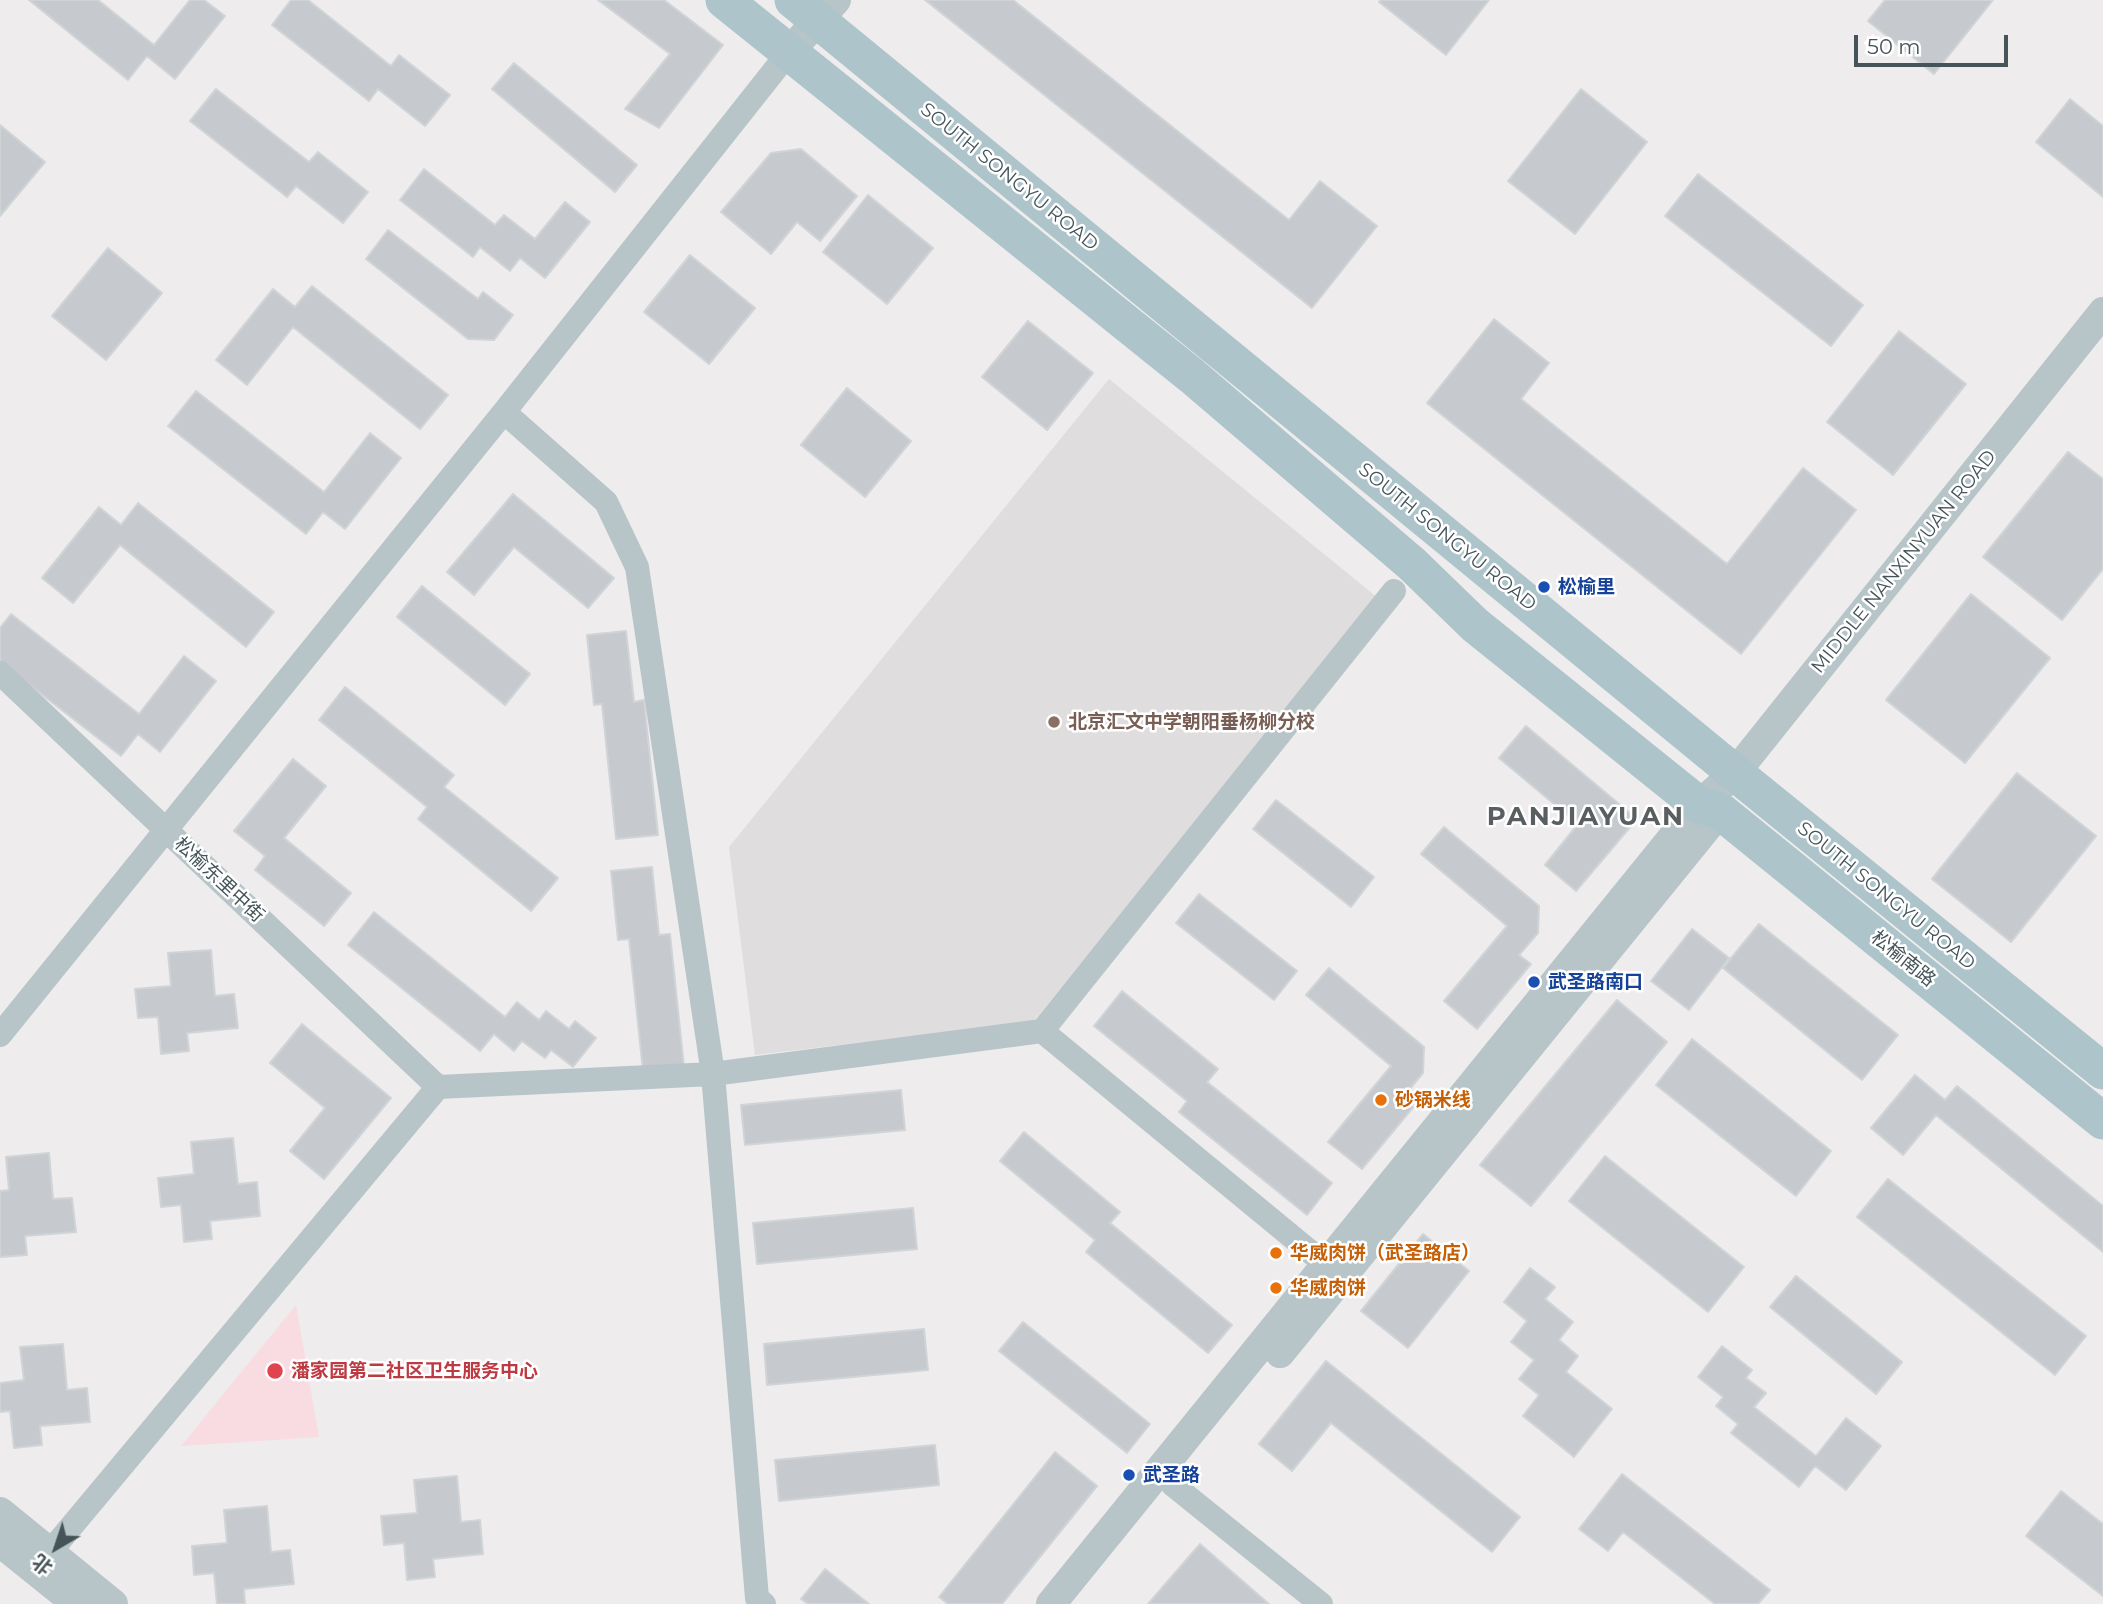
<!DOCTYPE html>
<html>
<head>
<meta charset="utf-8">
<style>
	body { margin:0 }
	#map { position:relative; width:2103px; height:1604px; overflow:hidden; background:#eeecec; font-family:Montserrat,"Noto Sans SC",sans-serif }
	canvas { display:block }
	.north { position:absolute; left:21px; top:1513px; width:70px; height:70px; -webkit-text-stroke:5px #fff; paint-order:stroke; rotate:219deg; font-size:19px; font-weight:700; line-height:28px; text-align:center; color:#455458 }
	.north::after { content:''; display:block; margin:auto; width:24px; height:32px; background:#455458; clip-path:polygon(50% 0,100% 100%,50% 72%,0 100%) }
	.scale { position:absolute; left:1854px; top:35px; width:154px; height:32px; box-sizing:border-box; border:4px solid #455458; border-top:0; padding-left:9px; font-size:21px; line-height:24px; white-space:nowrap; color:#455458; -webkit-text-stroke:5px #fff; paint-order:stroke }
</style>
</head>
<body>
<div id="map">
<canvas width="2103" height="1604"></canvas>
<div class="north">北</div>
<div class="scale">50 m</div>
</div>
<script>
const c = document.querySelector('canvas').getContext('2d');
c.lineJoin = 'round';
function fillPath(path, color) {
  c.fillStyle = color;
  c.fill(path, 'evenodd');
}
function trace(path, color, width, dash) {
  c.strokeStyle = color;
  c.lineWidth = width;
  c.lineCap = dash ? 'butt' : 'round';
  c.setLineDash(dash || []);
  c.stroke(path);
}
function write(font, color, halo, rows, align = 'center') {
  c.font = font + ' Montserrat,"Noto Sans SC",sans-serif';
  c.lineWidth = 5;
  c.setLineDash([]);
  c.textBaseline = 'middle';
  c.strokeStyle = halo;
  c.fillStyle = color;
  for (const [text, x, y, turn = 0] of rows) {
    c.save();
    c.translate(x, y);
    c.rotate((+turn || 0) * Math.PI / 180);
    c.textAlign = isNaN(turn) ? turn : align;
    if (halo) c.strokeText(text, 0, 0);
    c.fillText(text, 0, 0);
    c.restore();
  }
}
const education = new Path2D(`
	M1109,379l269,219 -345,424 -278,33 -26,-208z`);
const medical = new Path2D(`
	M296,1305l23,132 -138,9z`);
const building = new Path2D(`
	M29,0h69l56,45 36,-45h14l21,16 -50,63 -28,-23 -19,24z
	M291,0h17l83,66 8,-11 51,40 -25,31 -47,-37 -9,12 -97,-76z
	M598,0h66l59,45 -64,83 -34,-19 45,-55z
	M925,0h88l276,220 31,-39 57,45 -65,82z
	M1381,0h108l-43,55 -67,-53z
	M1885,0h108l-59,74 -66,-53z
	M514,63l123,102 -22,27 -123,-103z
	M216,89l93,73 9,-10 50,40 -25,31 -47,-37 -9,11 -97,-76z
	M1581,89l66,53 -72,92 -67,-53z
	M2070,99l33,27v71l-67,-55z
	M0,125l45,37 -45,54z
	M801,149l56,47 -37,45 -23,-19 -26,32 -50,-42 50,-59z
	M424,169l71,56 9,-10 31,24 30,-37 25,20 -45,56 -25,-20 -10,13 -30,-24 -7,10 -73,-57z
	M1698,174l165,131 -32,41 -166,-130z
	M868,195l65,53 -46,56 -64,-52z
	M388,230l90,69 5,-7 30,23 -19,25 -26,-1 -102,-80z
	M108,248l54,45 -56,67 -54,-44z
	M690,255l65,53 -46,56 -65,-52z
	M312,286l136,109 -28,34 -127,-102 -46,58 -31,-25 57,-71 22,18z
	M1494,319l55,44 -28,36 206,165 76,-96 53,42 -115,144 -314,-251z
	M1028,321l65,52 -46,57 -65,-53z
	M1899,331l67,53 -73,91 -66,-53z
	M847,388l64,53 -46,56 -64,-52z
	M196,391l128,101 46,-59 31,25 -56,71 -22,-17 -17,22 -138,-108z
	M2068,452l35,27v90l-41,51 -79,-63z
	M513,494l101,84 -26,30 -74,-61 -40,48 -27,-23z
	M138,503l136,109 -28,35 -126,-102 -47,58 -31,-25 57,-71 22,18z
	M422,586l108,88 -25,31 -108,-88z
	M1971,594l79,64 -85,105 -79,-63z
	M11,614l128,100 45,-58 32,25 -56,71 -22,-18 -17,22 -121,-94v-34z
	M626,631l8,71 10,-2 14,135 -42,4 -14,-135 -8,1 -7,-70z
	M345,687l109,88 -10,12 114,91 -27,33 -113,-92 9,-12 -108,-87z
	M1526,726l111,93 -61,72 -31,-26 33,-41 -79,-66z
	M293,759l33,27 -42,52 67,55 -27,33 -69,-56 10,-14 -31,-25z
	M2017,773l79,63 -85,106 -79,-63z
	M1276,800l98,77 -23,30 -98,-78z
	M1444,827l95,79 -1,27 -19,22 12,9 -54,65 -33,-28 63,-75 -86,-72z
	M652,867l7,68 11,-1 14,133 -41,4 -14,-132 -11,1 -7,-69z
	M1199,894l98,77 -23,29 -98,-77z
	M374,912l131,105 12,-15 22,18 7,-9 23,18 6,-8 21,17 -23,29 -22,-17 -6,8 -23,-17 -8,10 -20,-17 -14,17 -132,-106z
	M1759,924l139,111 -36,45 -139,-112z
	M1692,929l37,29 -40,52 -38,-29z
	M211,950l4,46 19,-2 4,34 -51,5 2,18 -28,3 -3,-37 -20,1 -3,-29 36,-3 -3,-33z
	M1329,968l95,79 -1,26 -19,23 11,9 -53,64 -34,-27 63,-76 -85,-71z
	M1122,991l96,78 -11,13 125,101 -25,32 -128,-103 8,-11 -93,-75z
	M1617,1000l50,42 -136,164 -51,-41z
	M302,1024l89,74 -67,81 -34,-28 35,-43 -55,-45z
	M1692,1039l139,112 -35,45 -140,-111z
	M1915,1075l30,25 12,-14 146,120v46l-167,-137 -33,40 -32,-27z
	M901,1090l4,40 -160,15 -4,-40z
	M1024,1132l96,80 -10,11 122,102 -24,28 -122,-101 9,-12 -95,-79z
	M233,1138l5,46 19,-2 3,34 -50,5 2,18 -28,3 -3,-37 -20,2 -3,-29 36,-4 -3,-32z
	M49,1153l4,46 19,-1 4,34 -51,4 2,19 -27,2v-66l9,-1 -3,-33z
	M1605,1156l139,111 -36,45 -139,-111z
	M1888,1179l198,157 -31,39 -198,-158z
	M913,1208l4,41 -160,15 -4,-41z
	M1423,1234l46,37 -61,77 -47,-37z
	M1530,1268l25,19 -10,12 28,23 -14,18 19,16 -12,16 46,37 -38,48 -51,-41 16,-21 -20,-16 15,-19 -23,-18 16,-21 -23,-19z
	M1796,1276l106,86 -26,32 -106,-87z
	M1023,1322l127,102 -23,29 -128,-102z
	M924,1329l4,41 -161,15 -3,-41z
	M63,1344l4,46 20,-2 3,34 -50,4 2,19 -28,3 -4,-37 -10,1v-29l24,-3 -4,-33z
	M1722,1346l30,24 -6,8 20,15 -12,14 62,49 30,-38 35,28 -35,44 -31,-24 -16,21 -68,-54 7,-9 -22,-18 7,-9 -25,-20z
	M1326,1361l194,156 -28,35 -161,-129 -39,48 -33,-27z
	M935,1445l4,40 -160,16 -4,-41z
	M1055,1452l42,34 -95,118h-54l-9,-7z
	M1622,1474l148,116 -12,14h-43l-92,-72 -15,19 -29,-22z
	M457,1476l4,46 19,-2 3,34 -50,5 2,18 -28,3 -3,-37 -20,2 -3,-29 36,-3 -3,-33z
	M2061,1491l42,33v72l-77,-60z
	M267,1506l4,46 19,-2 4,34 -50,5 1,15h-28l-3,-31 -20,2 -2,-29 35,-3 -3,-33z
	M1200,1544l69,60h-121z
	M825,1569l44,35h-61l-7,-5z`);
const minor = new Path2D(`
	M504,412l102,90 31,65 76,507 44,524 7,6
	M0,673l438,414
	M1042,1031l352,-440
	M0,1035l504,-623 285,-360
	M1173,1485l148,119
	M50,1552l388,-465 275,-13 329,-43 283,233`);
const tertiary = new Path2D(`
	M789,52l47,-52
	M1280,1353l441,-543
	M0,1512l113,92
	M0,1542l77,62
	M1051,1604l648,-799 36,-32 368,-461`);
const primary = new Path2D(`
	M724,0l468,376 220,188 63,61 224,180 21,6 383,310
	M793,0l942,773 368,298`);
const markers = [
	[1544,587,7,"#1a4fb4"],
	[1054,722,7,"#8d6e63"],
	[1534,982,7,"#1a4fb4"],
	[1381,1100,7,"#e8710a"],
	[1276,1253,7,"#e8710a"],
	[1276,1288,7,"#e8710a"],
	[275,1371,9,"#e0444e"],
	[1129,1475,7,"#1a4fb4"]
];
const streetNames = [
	["SOUTH SONGYU ROAD",1009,177,39],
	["SOUTH SONGYU ROAD",1447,537,39],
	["MIDDLE NANXINYUAN ROAD",1904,562,-51],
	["松榆东里中街",219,880,43],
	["SOUTH SONGYU ROAD",1886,896,39],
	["松榆南路",1903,959,39]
];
const transitNames = [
	["松榆里",1558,587],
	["武圣路南口",1548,982],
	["武圣路",1143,1475]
];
const educationNames = [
	["北京汇文中学朝阳垂杨柳分校",1068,722]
];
const foodNames = [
	["砂锅米线",1395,1100],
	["华威肉饼（武圣路店）",1290,1253],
	["华威肉饼",1290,1288]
];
const healthNames = [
	["潘家园第二社区卫生服务中心",291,1371]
];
const districtNames = [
	["PANJIAYUAN",1586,817]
];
fillPath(education, '#dfddde');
fillPath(medical, '#f8dce1');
fillPath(building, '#c6cace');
trace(building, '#d0d4d7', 2);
trace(minor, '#b7c5c8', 24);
trace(tertiary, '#b7c5c8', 30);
trace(primary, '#acc4ca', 37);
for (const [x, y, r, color] of markers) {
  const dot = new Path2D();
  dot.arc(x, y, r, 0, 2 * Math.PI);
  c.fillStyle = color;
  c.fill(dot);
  trace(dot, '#fff', 2.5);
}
write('19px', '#455458', '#fff', streetNames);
write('bold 19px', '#164399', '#fff', transitNames, 'left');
write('bold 19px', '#785e54', '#fff', educationNames, 'left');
write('bold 19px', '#c56008', '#fff', foodNames, 'left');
write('bold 19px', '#be3a42', '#fff', healthNames, 'left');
c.letterSpacing = '2px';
write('bold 26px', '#595e60', '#fff', districtNames);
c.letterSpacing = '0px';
</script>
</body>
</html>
